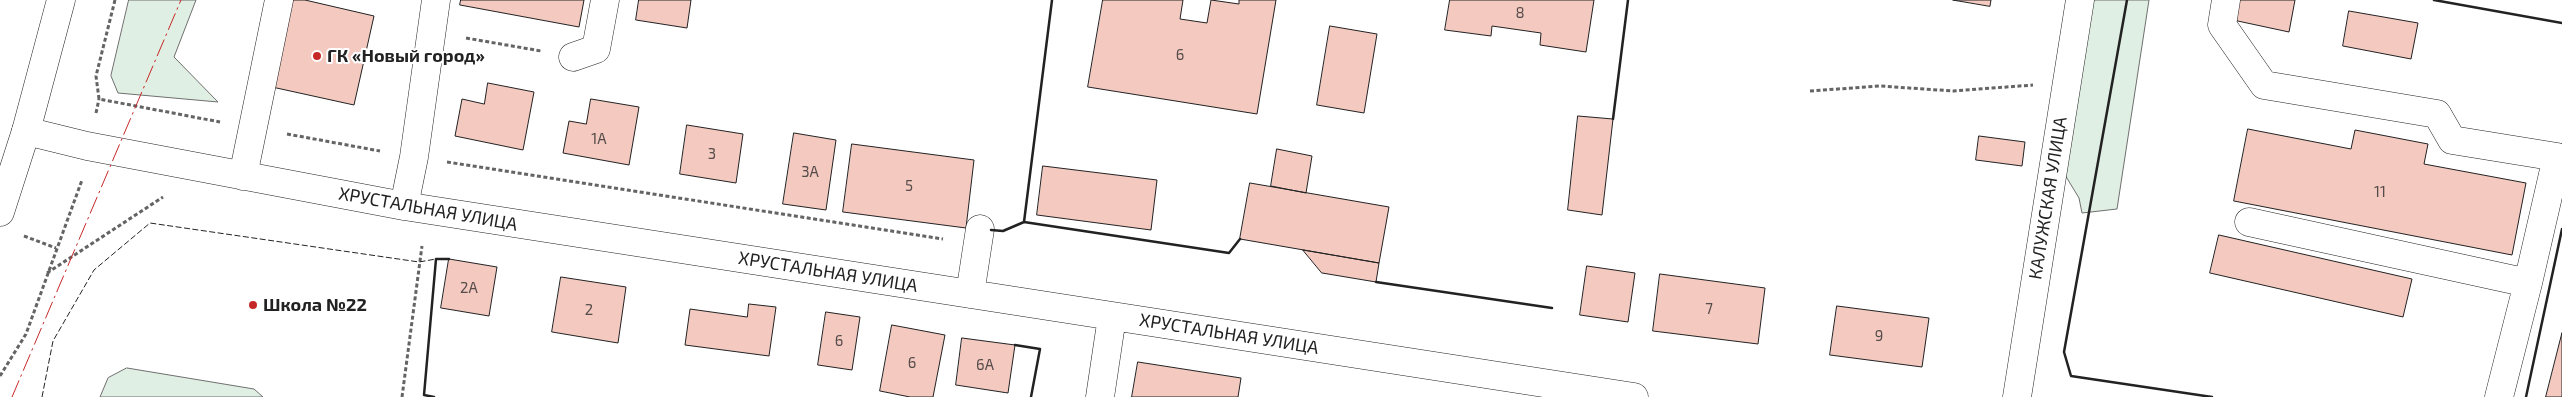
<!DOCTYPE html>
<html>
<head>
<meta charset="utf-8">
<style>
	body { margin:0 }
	canvas { display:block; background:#fff }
</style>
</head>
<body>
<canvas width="2562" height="397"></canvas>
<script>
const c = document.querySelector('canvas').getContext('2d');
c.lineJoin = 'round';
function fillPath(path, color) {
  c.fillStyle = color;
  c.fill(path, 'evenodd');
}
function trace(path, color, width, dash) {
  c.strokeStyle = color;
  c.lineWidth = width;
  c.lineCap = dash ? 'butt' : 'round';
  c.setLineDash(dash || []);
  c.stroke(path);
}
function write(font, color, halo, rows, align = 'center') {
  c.font = font + ' "Exo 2",sans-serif';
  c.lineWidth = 4;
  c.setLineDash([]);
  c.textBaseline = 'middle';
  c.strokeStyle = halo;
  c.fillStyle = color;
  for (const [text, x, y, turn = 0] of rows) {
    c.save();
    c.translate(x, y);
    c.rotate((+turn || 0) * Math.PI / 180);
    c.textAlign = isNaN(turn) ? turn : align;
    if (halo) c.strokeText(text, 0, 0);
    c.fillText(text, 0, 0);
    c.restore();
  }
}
const green = new Path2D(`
	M129,0h67l-22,57 44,45 -100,-9 -7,-17z
	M2093,0h56l-32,209 -35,4 -3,-15 -17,-28z
	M127,368l127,21 9,8h-163l8,-19z`);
const building = new Path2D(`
	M292,0h13l69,16 -20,89 -82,-18z
	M461,0h123l-5,27 -119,-22z
	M639,0h52l-4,28 -51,-8z
	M1103,0h80l-3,19 27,4 4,-23 28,4v-4h37l-19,114 -169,-27z
	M1450,0h144l-8,52 -46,-7 1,-12 -49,-7 -1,10 -46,-6z
	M1953,0h38l-1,6z
	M2237,0h58l-6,32 -56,-12z
	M2349,11l69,12 -7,36 -68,-13z
	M1330,26l47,8 -13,79 -47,-8z
	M488,83l46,9 -11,58 -68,-14 7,-37 22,5z
	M591,99l48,8 -10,58 -66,-12 6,-32 17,3z
	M1578,116l35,3 -11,96 -34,-5z
	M687,125l56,9 -7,49 -56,-9z
	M2248,129l103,20 4,-19 73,14 -4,20 102,19 -14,72 -278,-54z
	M794,133l42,7 -10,70 -43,-6z
	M1979,136l46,6 -3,24 -46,-6z
	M852,144l122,16 -8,68 -123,-16z
	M1277,149l35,7 -6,37 -35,-7z
	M1043,166l114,14 -6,50 -114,-15z
	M1250,183l139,24 -10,56 -139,-24z
	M2219,235l193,44 -9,38 -193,-44z
	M1303,250l76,13 -3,19 -54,-9z
	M449,259l48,8 -8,49 -48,-8z
	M1587,266l48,7 -7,49 -48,-7z
	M1660,274l105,14 -7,56 -105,-13z
	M561,277l65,10 -8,56 -66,-11z
	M749,304l27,3 -7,49 -84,-11 5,-36 57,8z
	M1837,306l92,12 -7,49 -92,-12z
	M826,312l34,5 -8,53 -34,-5z
	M892,325l53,10 -12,62h-23l-30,-6z
	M2562,333v64h-16z
	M962,338l53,7 -7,48 -52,-8z
	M1138,362l103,16 -3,19h-106z`);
const path = new Path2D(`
	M115,0l-19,76 3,23 121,23
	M466,38l75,13
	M1810,91l70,-5 73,5 80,-6
	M96,113l3,-14
	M287,134l93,17
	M447,162l496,77
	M24,236l32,12
	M47,273l116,-76
	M0,376l26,-42 56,-154
	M402,397l20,-151`);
const minor = new Path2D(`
	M2226,0l-4,25 42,60 173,29 15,26 105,17 -29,126
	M573,57l23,-8 9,-49
	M26,131l61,15 317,60 1230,191
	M243,176l36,-176
	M404,206l10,-49 22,-157
	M2249,222l279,61 -29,114
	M970,294l10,-65
	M1100,397l12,-80
	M2017,397l63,-397`);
const major = new Path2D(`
	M0,212l26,-81 35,-131`);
const fence = new Path2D(`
	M42,397l11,-56 41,-71 56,-47 269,39 17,-3`);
const wall = new Path2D(`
	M2127,0l-63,352 7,24 141,21
	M2434,0l128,23
	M1613,119l15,-119
	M1024,222l205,31 11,-14
	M991,230l12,1 21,-9 28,-222
	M1376,282l176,26
	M1015,345l25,4 -9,48
	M434,397l-10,-2 12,-136h13
	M2526,397l36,-168`);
const power = new Path2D(`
	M12,397l169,-397`);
const markers = [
	[317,56,5,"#c62828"],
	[253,305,5,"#c62828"]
];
const numberNames = [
	["8",1520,13],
	["6",1180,55],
	["1А",599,139],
	["3",712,154],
	["3А",810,172],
	["5",909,186],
	["11",2380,192],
	["2А",469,288],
	["7",1709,309],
	["2",589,310],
	["9",1879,336],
	["6",839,341],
	["6",912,363],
	["6А",985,365]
];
const poiNames = [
	["ГК «Новый город»",327,56],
	["Школа №22",263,305]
];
const streetNames = [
	["КАЛУЖСКАЯ УЛИЦА",2048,198,-81],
	["ХРУСТАЛЬНАЯ УЛИЦА",428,209,10],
	["ХРУСТАЛЬНАЯ УЛИЦА",828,272,9],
	["ХРУСТАЛЬНАЯ УЛИЦА",1229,334,9]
];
fillPath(green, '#e0efe3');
trace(green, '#6f6f6f', 1);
fillPath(building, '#f3c9c0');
trace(building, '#222', 1);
trace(minor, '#222', 29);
trace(major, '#222', 29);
trace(path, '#646464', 3, [4, 2.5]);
trace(minor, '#fff', 28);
trace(major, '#fff', 28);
trace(fence, '#222', 1, [6, 2.5]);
trace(wall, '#222', 2.5);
trace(power, '#c62828', 1, [18, 4, 2.5, 4]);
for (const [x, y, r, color] of markers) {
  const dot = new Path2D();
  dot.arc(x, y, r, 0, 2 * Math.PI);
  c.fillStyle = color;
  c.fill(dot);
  trace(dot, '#fff', 2);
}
write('15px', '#564c4a', null, numberNames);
write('bold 18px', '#222', '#fff', poiNames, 'left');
write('18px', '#222', '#fff', streetNames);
</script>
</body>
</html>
